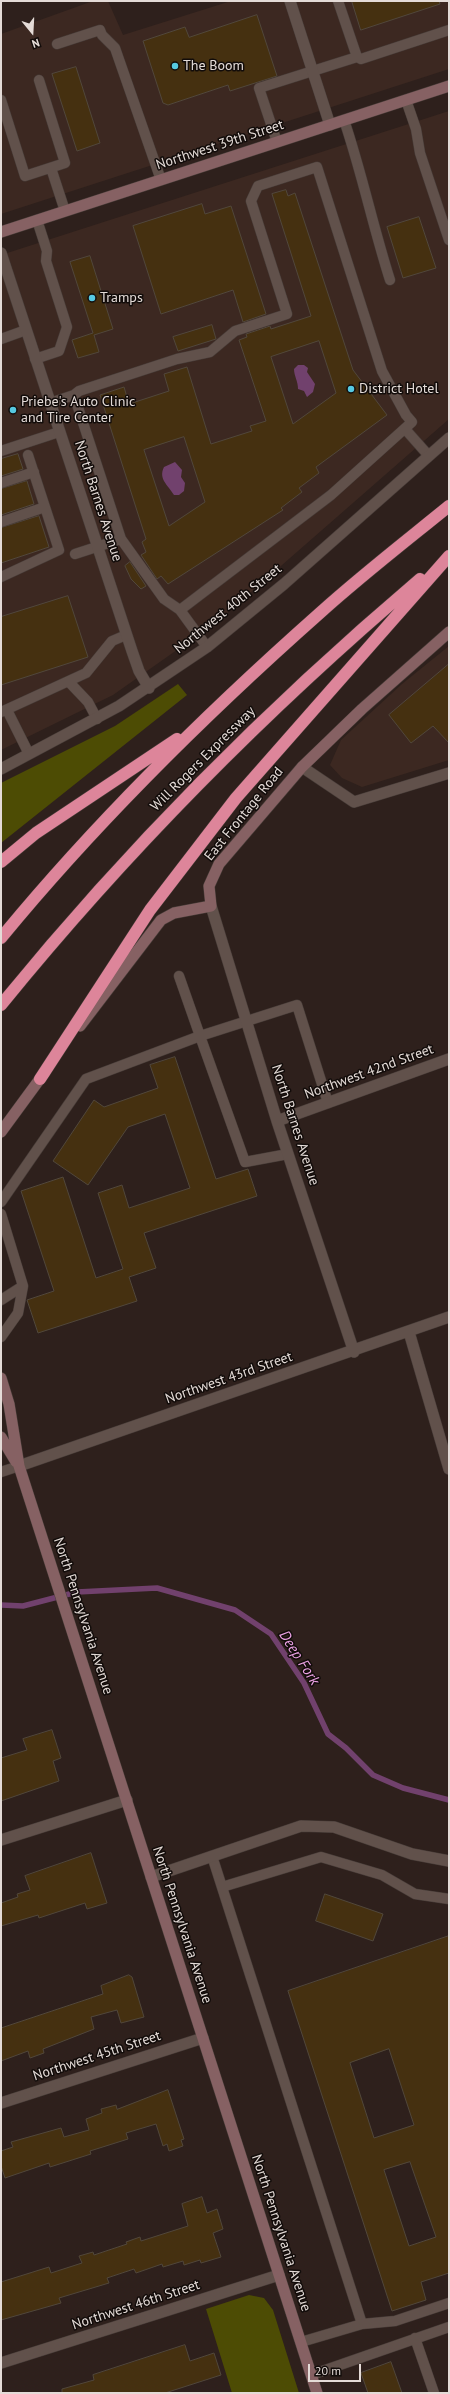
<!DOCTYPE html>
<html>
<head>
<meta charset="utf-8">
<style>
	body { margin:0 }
	#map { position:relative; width:450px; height:2394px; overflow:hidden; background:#2e201c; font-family:"PT Sans",sans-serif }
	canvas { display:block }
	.frame { position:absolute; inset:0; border:2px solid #e4dbd7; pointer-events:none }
	.north { position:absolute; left:12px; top:12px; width:40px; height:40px; -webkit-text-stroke:3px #120c0a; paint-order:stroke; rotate:162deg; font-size:11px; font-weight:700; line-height:16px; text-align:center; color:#e4dbd7 }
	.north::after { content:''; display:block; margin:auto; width:14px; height:18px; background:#e4dbd7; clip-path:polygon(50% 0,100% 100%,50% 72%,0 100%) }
	.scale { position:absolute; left:308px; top:2364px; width:53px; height:18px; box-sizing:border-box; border:2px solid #e4dbd7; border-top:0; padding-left:5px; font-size:12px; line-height:14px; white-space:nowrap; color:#e4dbd7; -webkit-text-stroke:3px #120c0a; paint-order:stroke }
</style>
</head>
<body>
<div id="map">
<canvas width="450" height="2394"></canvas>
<div class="frame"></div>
<div class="north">N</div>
<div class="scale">20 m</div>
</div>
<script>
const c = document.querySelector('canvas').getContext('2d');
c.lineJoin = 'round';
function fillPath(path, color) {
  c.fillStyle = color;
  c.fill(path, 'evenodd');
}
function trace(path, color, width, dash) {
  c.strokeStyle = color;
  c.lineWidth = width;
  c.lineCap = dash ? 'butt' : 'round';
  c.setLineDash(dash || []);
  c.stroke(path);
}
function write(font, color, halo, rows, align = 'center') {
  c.font = font + ' "PT Sans",sans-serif';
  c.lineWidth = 3;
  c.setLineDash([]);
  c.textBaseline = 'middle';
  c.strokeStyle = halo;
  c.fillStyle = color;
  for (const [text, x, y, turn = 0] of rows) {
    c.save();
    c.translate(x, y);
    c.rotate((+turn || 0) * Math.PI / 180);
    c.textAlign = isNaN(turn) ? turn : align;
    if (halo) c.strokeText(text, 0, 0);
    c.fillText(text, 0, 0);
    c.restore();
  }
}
const built = new Path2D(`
	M93,1h15l15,34 108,-34h218v68l-448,145v-180z
	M449,111v308l-231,202 -105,74 -112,55v-495z
	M449,646v114l-87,27 -20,-9 -12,-13 11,-25 61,-56z`);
const green = new Path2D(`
	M178,684l9,11 -186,148v-60l114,-57z
	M249,2295l15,3 9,12 26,83h-67l-26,-84z`);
const water = new Path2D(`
	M298,365h6l4,3 -1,4 8,12 -2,8 -6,5 -3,-6 -6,-2c0,-8 -4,-13 -4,-20z
	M175,462l7,8 -1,7 4,6 -1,8 -5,4h-5c-6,-10 -16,-16 -10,-28z`);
const stream = new Path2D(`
	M1,1605l22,1 54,-14 80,-4 78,22 36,24 33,49 24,51 18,14 27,27 30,13 46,12`);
const building = new Path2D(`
	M352,1h87l1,3 -79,26z
	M257,15l20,61 -47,15 -2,-6 -60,20 -5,-2 -20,-62 42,-14 4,10z
	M76,67l24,76 -23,8 -25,-77z
	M286,190l2,6 7,-3 58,177 34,45 -71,52 3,6 -20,15 3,4 -21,16 2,2 -115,74 -7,-8 -4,3 -16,-24 5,-3 -4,-10 4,-3 -46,-144 24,-8 5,17 40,-13 -5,-17 23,-7 24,77 41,-13 -2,-5 16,-5 -27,-81 8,-3 -1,-3 24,-8 1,3 40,-13 -39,-122zM319,341l17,52 -43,31 -22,-67zM184,437l21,65 -36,24 -25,-76z
	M202,204l3,10 26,-8 35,108 -23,8 -10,-32 -72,24 -28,-88z
	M419,217l17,51 -33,10 -16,-51z
	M90,256l23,73 -19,6 5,17 -21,6 -6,-18 21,-7 -23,-71z
	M212,325l4,14 -38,12 -5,-14z
	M18,454l5,15 -22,7v-17z
	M27,481l7,23 -33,11v-26z
	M39,516l10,31 -48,16v-35z
	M130,562l16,24 -5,3 -10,-10 -6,-13z
	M68,596l20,61 -87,28v-68z
	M449,664v79l-16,-17 -22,17 -22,-28z
	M175,1057l41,122 32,-10 9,27 -113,37 12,35 -27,9 8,24 -99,32 -11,-33 27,-9 -33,-100 42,-14 33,101 27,-9 -25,-76 24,-8 7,23 61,-20 -25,-74 -37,13 -40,58 -35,-24 41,-61 10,7 54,-19 -8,-23z
	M52,1730l9,28 -8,3 6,20 -58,20v-43l26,-8 -4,-11z
	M91,1853l16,50 -20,6 -2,-6 -46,15 -1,-3 -37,11v-23l17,-6 -1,-3 13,-4 -5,-14z
	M325,1894l58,20 -10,27 -57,-20z
	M449,1936v337l-28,9 5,18 -34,11 -104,-320zM389,2049l25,76 -40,13 -24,-75zM410,2162l26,75 -27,9 -25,-76z
	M129,1975l3,2 12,40 -23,6 -4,-13 -26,7 3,12 -51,20 1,4 -14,5 -2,-7 -27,10v-33l102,-34 -2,-8z
	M168,2090l16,49 -3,1 2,6 -14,5 -2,-7 -4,2 -7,-22 -30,9 2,6 -38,12 1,3 -41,13 -1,-4 -44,15 -4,-12v-15l12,-4 -2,-5 50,-14 3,9 25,-7 -3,-11 16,-6 -1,-4 15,-4 1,4z
	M202,2197l5,16 10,-4 6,20 -10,4 8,24 -20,6 -1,-3 -16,5 -1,-4 -20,6 -1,-3 -26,9 -2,-4 -27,9 2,5 -50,15 2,5 -60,17v-38l48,-15 2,6 31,-10 -3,-7 14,-4 1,3 33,-11 -1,-2 14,-5 1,4 47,-15 -6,-22z
	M185,2345l5,16 24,-8 7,22 -56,18h-103v-4l32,-9 -1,-5z
	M391,2362l11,31h-34l-7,-20z`);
const service = new Path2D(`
	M338,1l19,56 4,2 88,-29
	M57,44l43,-14 2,5 13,13 46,132
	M1,100l24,76 40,-13 -26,-83
	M406,100l10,29 4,24 29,87
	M344,120c18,53 29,107 46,160
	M277,142l-18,-54 98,-31
	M51,168l14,43
	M1,339l25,-9
	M35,359l24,-8 8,-24 -21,-66 1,-10 -10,-31
	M50,403l24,-8
	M405,429l24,27
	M1,451l58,-19
	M1,483l33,-11
	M1,522l44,-15
	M121,539l-47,-144 5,-4 98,-32 33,-7 25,-21 52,-17 -36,-113 7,-15 59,-19 65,204 24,44 6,7 -81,73 -151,115
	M75,554l46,-15 43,60 16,11 27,37
	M1,577l58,-27 -31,-95
	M69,682l19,20 9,17
	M7,710l22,44
	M1,712l85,-39 26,-32 14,-6
	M179,976l21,60 97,-31 31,98
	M1,1202l85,-123 114,-43 45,126 43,-8
	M1,1214l22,72 -5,27 -17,24
	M1,1300l22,-14
	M1,1472l18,-6
	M212,1856l150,468
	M222,1887l99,-30 61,18 33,19 34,5
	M415,2338l19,55
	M301,2342l61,-18 33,-3 54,-18
	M311,2375l138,-48`);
const minor = new Path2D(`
	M290,1l40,124
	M1,253l131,398 7,20 10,17
	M302,767l52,35 95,-29
	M1,769l118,-63 88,-59 77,-63 165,-146
	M211,906l66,215 77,231
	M277,1121l172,-62
	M409,1332l40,137
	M19,1466l430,-149
	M1,1840l126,-40
	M151,1877l150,-51 33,1 78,27 37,7
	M1,2103l202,-65
	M1,2363l278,-88`);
const secondary = new Path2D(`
	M1,232l448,-146
	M80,1026l81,-106 13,-7 37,-7 -2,-20 10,-22 83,-97 60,-58 87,-77
	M1,1132l44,-60
	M1,1378l8,26 10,62 298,927
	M1,1437l15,25`);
const motorway = new Path2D(`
	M1,862l35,-29 141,-94
	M1,938c97,-118 206,-225 320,-326 41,-37 85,-71 128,-106
	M1,1005c126,-155 267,-297 419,-426
	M40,1079l110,-169 86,-112 213,-242`);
const markers = [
	[175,66,4,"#56c9e1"],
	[92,298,4,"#56c9e1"],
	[351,389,4,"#56c9e1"],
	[13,410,4,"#56c9e1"]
];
const poiNames = [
	["The Boom",183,66],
	["Tramps",100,298],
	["District Hotel",359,389],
	["Priebe's Auto Clinic",21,402],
	["and Tire Center",21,418]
];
const streetNames = [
	["Northwest 39th Street",220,145,-18],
	["North Barnes Avenue",98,501,72],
	["Northwest 40th Street",228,609,-39],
	["Will Rogers Expressway",203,759,-45],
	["East Frontage Road",244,814,-51],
	["Northwest 42nd Street",369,1072,-20],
	["North Barnes Avenue",295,1125,72],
	["Northwest 43rd Street",229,1378,-19],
	["North Pennsylvania Avenue",83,1616,72],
	["North Pennsylvania Avenue",182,1925,72],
	["Northwest 45th Street",97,2056,-18],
	["North Pennsylvania Avenue",281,2233,72],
	["Northwest 46th Street",136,2305,-18]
];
const waterNames = [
	["Deep Fork",299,1658,57]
];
fillPath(built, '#3c2821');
fillPath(green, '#4d4c04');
fillPath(water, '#71416d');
trace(stream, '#71416d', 5.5);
fillPath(building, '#453010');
trace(building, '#51473b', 1);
trace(service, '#473c38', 11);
trace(minor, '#473c38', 12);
trace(secondary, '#473c38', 12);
trace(motorway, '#473c38', 13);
trace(service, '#61514b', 10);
trace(minor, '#61514b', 11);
trace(secondary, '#866163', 11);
trace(motorway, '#dd859a', 12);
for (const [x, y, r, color] of markers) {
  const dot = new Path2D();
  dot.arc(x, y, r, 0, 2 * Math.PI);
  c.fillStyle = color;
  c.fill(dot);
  trace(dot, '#120c0a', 1.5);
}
write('14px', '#e4dbd7', '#120c0a', poiNames, 'left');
write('14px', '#e4dbd7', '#120c0a', streetNames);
write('italic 15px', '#eba1e4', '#120c0a', waterNames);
</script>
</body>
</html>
